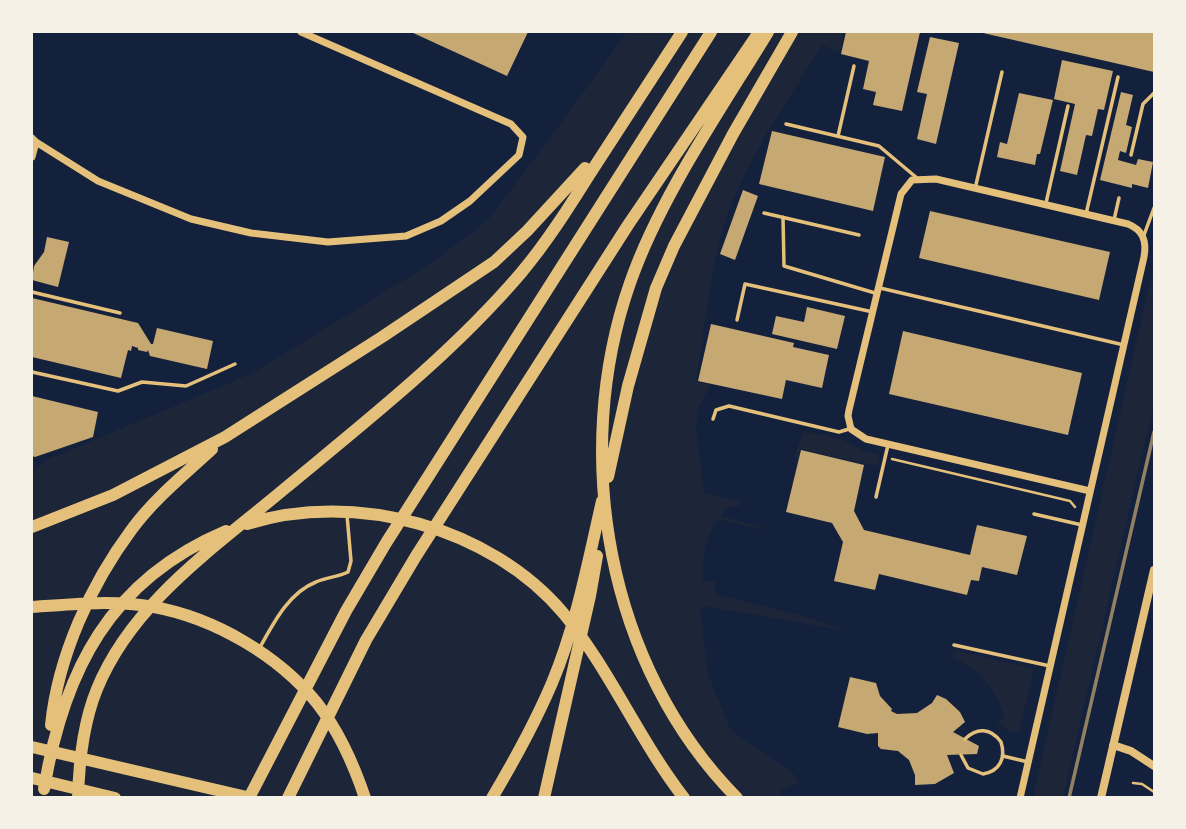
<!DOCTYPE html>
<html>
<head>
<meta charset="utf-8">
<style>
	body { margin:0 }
	#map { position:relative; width:1186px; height:829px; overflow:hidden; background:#14213d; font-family:Georgia,serif }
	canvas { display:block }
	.frame { position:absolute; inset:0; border:33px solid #f6f1e7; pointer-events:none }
</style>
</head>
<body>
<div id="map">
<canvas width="1186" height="829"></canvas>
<div class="frame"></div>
</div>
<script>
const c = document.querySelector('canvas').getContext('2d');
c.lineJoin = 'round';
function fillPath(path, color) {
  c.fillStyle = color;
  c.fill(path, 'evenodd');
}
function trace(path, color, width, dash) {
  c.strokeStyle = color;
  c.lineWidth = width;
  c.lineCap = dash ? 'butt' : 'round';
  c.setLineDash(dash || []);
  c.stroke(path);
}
const green = new Path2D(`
	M627,32h217l-5,21 -17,-8c-28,46 -59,90 -82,139 -29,61 -33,132 -44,197l15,4 -12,20 -3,21 8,67 38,9 -1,3 -15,3 -5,8 38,10v3l-37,-9 -5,1c-13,21 -15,36 -14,60h10l3,3 -2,10 96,24 37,13 -142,-25 -5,2 8,66 23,57 62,42 6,10 -20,8 6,6 -753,1v-326l17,-13 204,-86 177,-109 57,-43 61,-80z
	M1154,265v138l-91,394h-30z
	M804,431l40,9 18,11 15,3 3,2 -2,8 -3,2 -74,-17 -3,9 -4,-1z
	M954,650l80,19 -15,62 -8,2 -15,-11 9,-3c-7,-29 -26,-50 -53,-62z`);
const building = new Path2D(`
	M411,32h117l-21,44z
	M846,32h74l-18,79 -29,-6 3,-13 -13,-3 6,-28 -28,-7z
	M984,32h170v40l-171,-39z
	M930,37l29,6 -23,101 -19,-5 10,-45 -10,-2z
	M1062,60l51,11 -9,39 -6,-1 -6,27 -6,-1 -9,40 -17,-4 15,-67 -21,-5z
	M1121,92l12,3 -7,30 6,2 -6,26 -6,-2 -2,9 18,5 2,-6 15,3 -5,26 -16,-4v4l-32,-8z
	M1019,93l34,7 -13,54h-3l-2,11 -38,-8 3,-15 7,2z
	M772,131l113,26 -12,54 -114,-27z
	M743,190l15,6 -23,64 -15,-6z
	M930,211l180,41 -11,48 -180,-42z
	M47,237l22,5 -11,45 -26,-7 2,-14 10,-14z
	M32,298l106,25 13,21h2l4,-16 56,13 -6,28 -57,-13 -2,-6 -1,2 -9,-2v-2l-6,-2 -1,5 -3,-1 -7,28 -89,-21z
	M807,307l38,9 -8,33 -65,-15 4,-18 28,6z
	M711,324l83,19 -1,4 36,8 -7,33 -36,-8 -4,19 -84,-18z
	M903,331l179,42 -14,62 -179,-41z
	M32,396l66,16 -5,25 -58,20 -3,-1z
	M801,450l63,15 -10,46 10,19 106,25 7,-30 50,11 -10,39 -35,-8 -3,14 -8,-1 -4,15 -88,-21 -4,16 -41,-9 9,-39 -11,-19 -46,-11z
	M850,677l26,6 4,13 12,13 -1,2 6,3 20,-1 15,-10 5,-8 9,4 14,13 5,10 -12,10 26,14 -2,8 -30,1 7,18 -19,11 -20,1v-10l-6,-15 -11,-9 -17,-2 -3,-3v-13l-11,1 -29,-7z`);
const path = new Path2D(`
	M892,459l178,42 5,6
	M1133,783l9,1 12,8`);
const service = new Path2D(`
	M786,124l93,22 38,32
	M838,136l16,-70
	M1131,155l12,-51 11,-11
	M975,189l27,-117
	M1046,203l22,-97
	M764,213l95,22
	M1086,214l32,-137
	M783,217l1,49 91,27
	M1114,220l5,-22
	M1144,235l10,-27
	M880,288l244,57
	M32,292l88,21
	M737,320l8,-36 128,28
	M32,372l86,19 24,-9 44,4 49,-22
	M713,419l3,-9 13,-4 110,26 10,-3
	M876,497l12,-52
	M1034,514l48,11
	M954,645l96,21
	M259,649c14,-25 29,-56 57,-67 11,-5 22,-5 32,-10l3,-11 -4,-46
	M961,755l7,13 15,6c17,-3 23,-16 18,-32 -10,-14 -24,-15 -36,-3
	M1003,756l25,6`);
const minor = new Path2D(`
	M32,138l4,4 -4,15
	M36,142l62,39 93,38 60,14 77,9 78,-6 35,-15 29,-20 49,-46 4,-18 -12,-13 -210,-92
	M1020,798l124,-541c3,-16 -1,-27 -16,-33l-192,-45 -24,1 -11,14 -52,216 -1,6 3,13 15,10 224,52`);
const tertiary = new Path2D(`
	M1113,745l18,6 23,15
	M1101,798l53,-228`);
const motorway = new Path2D(`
	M608,477l20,-91 28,-98 18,-42 59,-112 59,-102
	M247,524c108,-34 244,3 317,90 46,56 75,126 120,184
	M32,527l81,-32 112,-58 157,-100 112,-75 33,-31 58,-63
	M32,607c40,-3 82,-7 122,0 60,11 124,48 163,96 21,27 37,62 48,95
	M51,725c7,-69 40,-141 81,-196 22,-30 53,-55 80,-80
	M32,747l219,51
	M32,778l83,20
	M44,789c20,-119 66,-209 182,-258
	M78,798c1,-37 5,-75 19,-109 35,-86 117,-141 186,-199 82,-68 168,-135 238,-217 27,-32 50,-69 72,-104 30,-46 60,-92 89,-137
	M249,798l97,-187 40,-68 325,-511
	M288,798l78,-158 50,-84 212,-331 131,-193
	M492,798c22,-37 43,-75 60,-115 24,-57 36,-121 50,-182
	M544,798l46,-202 7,-40
	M737,798c-130,-131 -167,-344 -107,-515 30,-86 91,-174 138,-251`);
const rail = new Path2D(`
	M1069,798l85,-366`);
fillPath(green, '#1d2539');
fillPath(building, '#c6a872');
trace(path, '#e5c07b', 2.5);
trace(service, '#e5c07b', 3.5);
trace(minor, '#e5c07b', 7);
trace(tertiary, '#e5c07b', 8);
trace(motorway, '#e5c07b', 12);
trace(rail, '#918062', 3.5);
</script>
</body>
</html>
